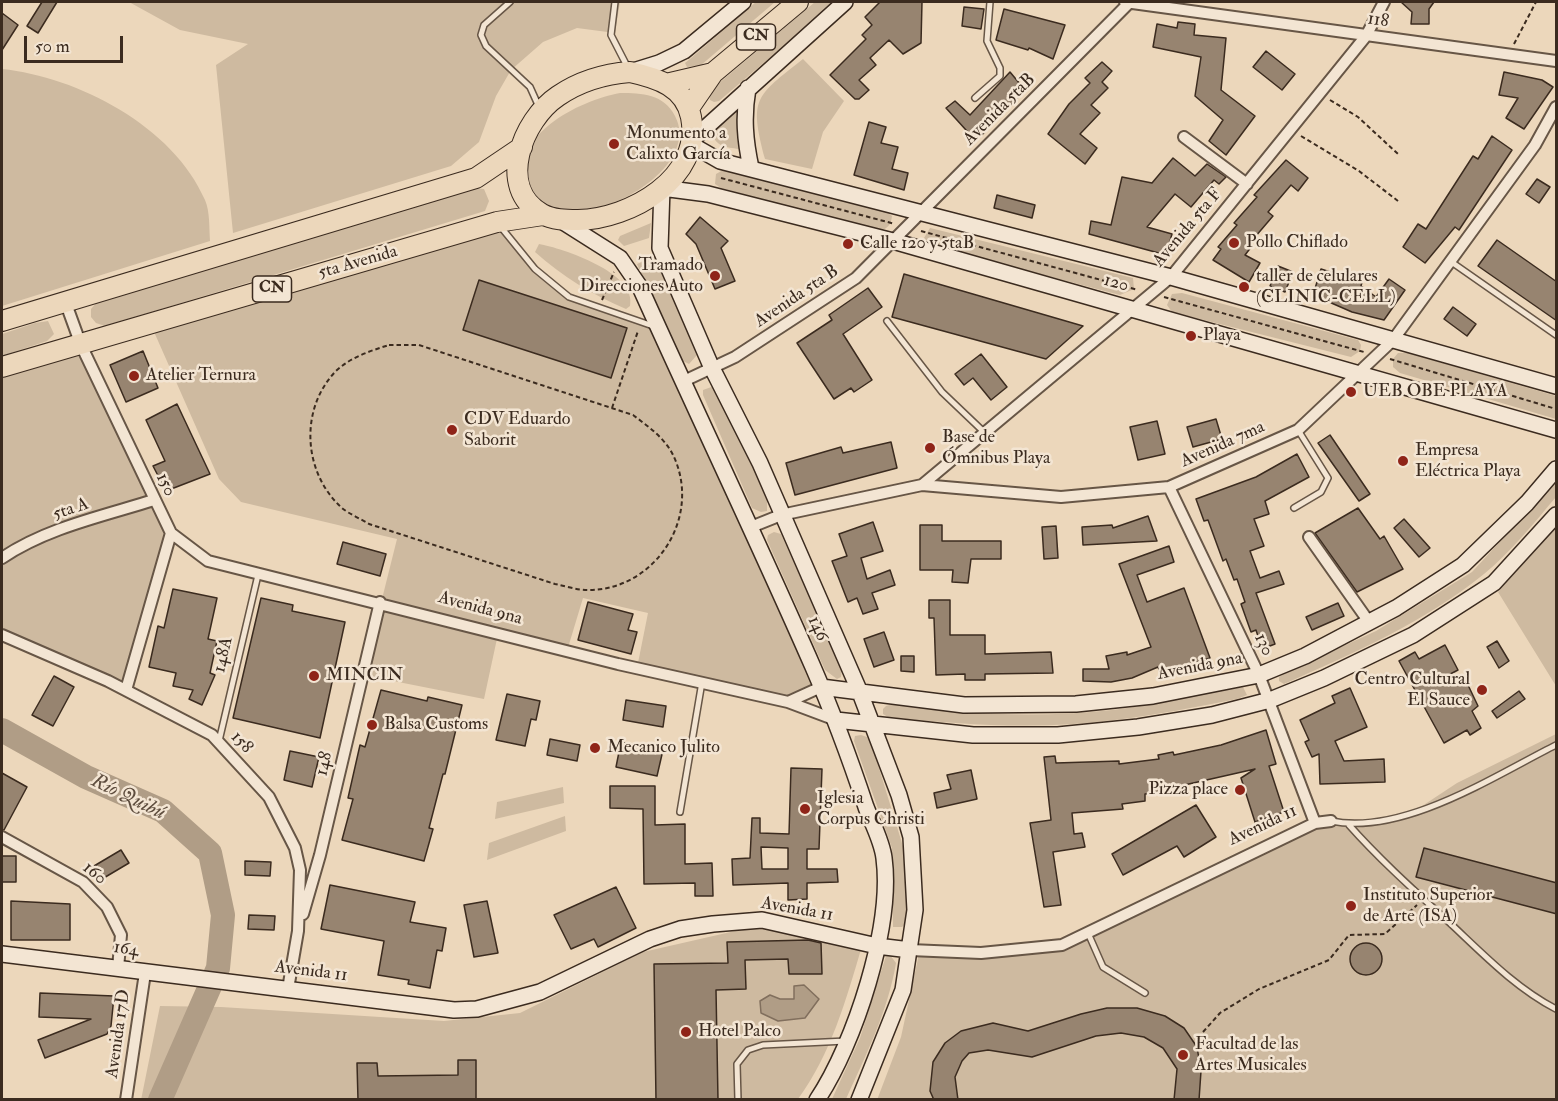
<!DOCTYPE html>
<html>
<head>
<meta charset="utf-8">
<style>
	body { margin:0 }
	#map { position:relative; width:1558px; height:1101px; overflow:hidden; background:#ecd7bb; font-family:"IM FELL Double Pica",serif }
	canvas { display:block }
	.frame { position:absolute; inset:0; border:3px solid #3b2b1f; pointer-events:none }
	.scale { position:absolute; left:24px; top:36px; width:99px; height:27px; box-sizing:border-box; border:3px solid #3b2b1f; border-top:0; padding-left:8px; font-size:18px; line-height:21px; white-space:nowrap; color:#3b2b1f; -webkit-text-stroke:4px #f3e5d3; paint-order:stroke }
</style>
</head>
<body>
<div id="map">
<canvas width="1558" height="1101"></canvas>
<div class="frame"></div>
<div class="scale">50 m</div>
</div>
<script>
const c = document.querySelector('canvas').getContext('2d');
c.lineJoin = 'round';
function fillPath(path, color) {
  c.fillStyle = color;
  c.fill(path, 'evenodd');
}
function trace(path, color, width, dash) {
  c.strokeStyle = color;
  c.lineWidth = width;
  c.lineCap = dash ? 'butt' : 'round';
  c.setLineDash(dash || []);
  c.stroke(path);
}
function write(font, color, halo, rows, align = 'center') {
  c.font = font + ' "IM FELL Double Pica",serif';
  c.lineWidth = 5;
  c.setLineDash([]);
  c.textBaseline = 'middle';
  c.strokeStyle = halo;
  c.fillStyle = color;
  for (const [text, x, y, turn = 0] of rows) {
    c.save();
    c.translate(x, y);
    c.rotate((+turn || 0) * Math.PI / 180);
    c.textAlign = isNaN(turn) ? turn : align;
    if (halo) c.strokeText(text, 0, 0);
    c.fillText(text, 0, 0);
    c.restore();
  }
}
const green = new Path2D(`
	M129,2h491l-5,31 -38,-5 -34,14 -32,28 -15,26 -17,46 -28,24 -218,67 -17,-168 32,-21 -68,-14z
	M756,2h19l-75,64 -13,1 -2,-4 5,-4z
	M815,2h20l-116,99 -5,1 -4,-2 -1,-6 3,-5z
	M803,59l41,42 -21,31 -11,37 -47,-10c-16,-61 -10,-62 38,-100z
	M2,69c76,8 171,57 203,131 5,11 4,28 5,41l-208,65z
	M620,93c22,0 44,1 55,23 32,60 -119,135 -147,72 -23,-51 52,-88 92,-95z
	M738,108l1,41c-13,-2 -23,-2 -27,-16l6,-10z
	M725,169l162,43 5,4c-1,9 -4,12 -12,15l-159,-43 -6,-4 1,-10z
	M475,188l9,1 5,12 -4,10 -380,115 -9,-3 -5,-6v-8l6,-7z
	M497,222l38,47 34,28 90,32 162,358 -33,15 -151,-34 11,-55 -65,-15 -16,53 -69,-17 -14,65 -121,-24 34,-136 -156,-37 -22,-23 -68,-154z
	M651,223l-2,15 -25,8 -6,-6 2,-4z
	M930,228l203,50 1,11 -14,6 -194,-51 -2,-6z
	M539,244c23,4 99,29 91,62l-4,3c-35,-15 -63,-32 -91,-57z
	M656,256l41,99 -8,9 -10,-5 -42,-95z
	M1182,293l176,47 3,5 -1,6 -9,6 -179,-45 -5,-7 5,-11z
	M48,321l6,13 -7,7 -45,15v-22l33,-11z
	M81,345l90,188 -45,157 -124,-55v-268z
	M1398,353h10l148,43v23l-156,-46 -7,-6v-8z
	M717,385l7,8 43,108v10l-6,1 -9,-4 -49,-113v-5z
	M1556,481v16c-22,26 -45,55 -72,77 -59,48 -130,79 -200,110l-5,-3v-4l8,-5 89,-41 96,-59z
	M1556,527v159l-58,-94z
	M774,532l7,2 61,135 -1,8 -4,2 -12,-9 -58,-130 1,-5z
	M1243,687l4,8 -10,4c-41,8 -81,16 -122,21 -75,10 -152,5 -227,-3l-5,-3v-5l3,-3 7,-2c73,11 146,14 219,6 45,-5 87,-16 131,-23z
	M1556,734v365l-679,1 24,-63 18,-83 143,-9 111,-54 158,-70 18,4 58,-9 50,-33z
	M861,735l6,2 4,5 34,111 2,69 -5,5h-9l-1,-79 -38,-107 1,-5z
	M563,787l1,16 -69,16 2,-17z
	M565,816l1,15 -79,29 2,-17z
	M757,926l105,20c-16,54 -31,108 -64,153l-657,1 19,-94 61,1 223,14 76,-8 123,-61z
	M890,955l6,8c-8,48 -30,92 -50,136h-14l28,-61 26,-82z`);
const water = new Path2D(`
	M804,985l15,14 -14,19 -27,3 -17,-8 -1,-12 10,-6 10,4h14v-13z`);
const river = new Path2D(`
	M2,730l84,47 77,34 47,42 13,62 -5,53 -58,132`);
const building = new Path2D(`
	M42,2h15l-19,31 -11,-7z
	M880,2h42l-1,41 -18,11 -14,-14 -19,18 6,7 -17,15 10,10 -10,9h-4l-25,-24 36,-36 -4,-4 10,-10 -7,-8z
	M1401,2h33l-5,7v15h-18l1,-12z
	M964,7l20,2 -3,20 -19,-3z
	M1004,9l61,16 -12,34 -24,-11 -1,2 -32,-10z
	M2,13l16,12 -16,25z
	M1178,22l17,2 -1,11 32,3 -5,52 34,26 -29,39 -17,-14 14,-21 -28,-24 6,-39 -48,-10 4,-23 20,4z
	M1266,51l29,23 -13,16 -29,-23z
	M1102,62l10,9 -10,11 6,6 -17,17 9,8 -20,21 17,14 -12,16 -37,-30 21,-30 21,-21 -5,-5z
	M1010,72l15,18 -49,51 -30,-33 9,-7 15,14z
	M1504,72l38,8 11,7 -29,42 -18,-11 12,-20 -19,-3z
	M869,122l17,5 -5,16 17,4 -6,22 16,4 -4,17 -50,-15z
	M1492,136l20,14 -53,80 -4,-3 -30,36 -22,-16 15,-23 8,5 47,-73 5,3z
	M1173,158l22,18 12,-12 19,13 -7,7 -5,-4 -23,27 -16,-13 -28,33 25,7 -6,21 -77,-21 2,-13 20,4 11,-48 30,6z
	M1286,160l22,18 -10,13 -7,-6 -23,27 5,4 -24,28 3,2 -7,9 15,8 -11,19 -36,-22 8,-11 -3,-2 19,-22 -3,-2 23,-26 -3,-2z
	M1537,179l13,8 -11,16 -13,-9z
	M997,195l38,10 -3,13 -38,-10z
	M700,217l28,24 -7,7 14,33 -20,8 -19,-45 -10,-10z
	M1497,240l60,42v39l-79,-55z
	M1278,266l15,6 -8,20 -15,-6z
	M1321,269l41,13 -1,4 15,11 13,-18 16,11 -21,30 -32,-8 -39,-17z
	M904,274l179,52 -37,33 -154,-42z
	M479,280l148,48 -16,50 -148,-48z
	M868,288l14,19 -39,27 29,46 -18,12 -3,-4 -17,11 -37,-56 35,-23 -3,-5z
	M1453,307l23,17 -9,12 -23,-17z
	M143,351l15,37 -32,14 -16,-37z
	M981,354l26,33 -16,13 -18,-22 -9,7 -9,-11z
	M177,404l33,70 -44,17 -13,-25 12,-5 -19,-41z
	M1216,419l6,20 -29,8 -6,-20z
	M1157,421l8,33 -27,6 -8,-33z
	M1330,435l40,59 -11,7 -41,-58z
	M891,442l6,26 -102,27 -9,-32 55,-16 2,6z
	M1297,454l12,23 -44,24 4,13 -15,5 10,27 -14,5 10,27 19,-7 5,13 -28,9 19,51 -13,5 -6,-19 -5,2 -10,-28 4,-2 -8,-23 -3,1 -8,-21 -3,2 -15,-41 -4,1 -8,-22 60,-22z
	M1358,508l22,31 4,-3 19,33 -46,23 -42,-59z
	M1148,516l9,25 -74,4 -1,-18 30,-2 1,3z
	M1404,519l26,29 -11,9 -25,-29z
	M873,522l10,29 -22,7 6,21 23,-9 5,15 -23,8 6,16 -15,5 -6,-16 -9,4 -16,-41 15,-5 -8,-22z
	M920,525h22v16h59v18h-30l-3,24 -16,-1 1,-12h-33z
	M1056,526l2,32 -14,1 -2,-32z
	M343,542l43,12 -6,22 -43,-12z
	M1169,546l5,16 -37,13 10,27 37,-14 26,70 -49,16 -3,-7 -26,11 -21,4 -28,-1v-12h26l-3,-13 21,-4v3l24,-8 -32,-83z
	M173,589l44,9 -9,41 9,2 -7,32 5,2 -13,30 -13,-6 4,-9 -20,-4 3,-13 -27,-6 9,-41 6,2z
	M261,598l32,7 -1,6 53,11 -25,116 -87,-20z
	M929,600h21v35h35v19l66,-2 2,21 -68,1v6h-20v-6l-29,1 -2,-57h-5z
	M588,602l45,12 -5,16 9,2 -6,22 -53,-14z
	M1338,603l6,13 -32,14 -6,-13z
	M884,632l10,28 -20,7 -10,-28z
	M1497,641l12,20 -10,7 -12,-21z
	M1445,645l13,25 -19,10 29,5 10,21 -6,5 9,17 -11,7 -3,-5 -23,13 -45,-82 16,-9 4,7z
	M901,656h13v16l-13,-1z
	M54,676l20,11 -21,39 -21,-11z
	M1350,688l17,39 -32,14 9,20 40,-2 1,23 -65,2 -1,-30 -7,3 -7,-15 4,-2 -9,-20 35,-17 -3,-7z
	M381,690l46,11 1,-4 34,8 -17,69h-2l-14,54 4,1 -9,32 -82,-21 11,-41 -5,-1 12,-53 5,2z
	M1519,691l6,8 -28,19 -5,-7z
	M507,694l33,7 -4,19 -5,-1 -6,27 -29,-6z
	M626,700l40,6 -3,21 -40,-7z
	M1266,730l10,34 -7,2 15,46 -29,10 -14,-44 14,-9 -75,17 1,4 -36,4v7l-23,3 1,5 -51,4 2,21 8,-1 3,14 -32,5 8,53 -17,2 -14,-84 21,-3 -7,-63 11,-1 1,7 63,-2v3l40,-5 -1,-4 15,-3 1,3 47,-10z
	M550,739l30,6 -3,16 -30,-6z
	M621,742l42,8 -6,26 -41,-9z
	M290,751l29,6 -7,30 -28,-7z
	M791,768l31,1 -3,80h-12v20h30l1,13 -31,1v16l-19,1v-17l-55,2 -1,-26 18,-1 2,-40h8v15l29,1zM761,847l27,1v21h-26z
	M971,770l6,29 -40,9 -3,-15 17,-4 -4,-14z
	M2,773l25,14 -23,43h-2z
	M610,786h45v39l30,-1v40l27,-1 1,33h-18v-13l-51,1 -1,-75 -33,-1z
	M1196,805l20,32 -32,20 -7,-11 -54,29 -11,-21z
	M1424,848l133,35v31l-141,-37z
	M121,850l8,13 -27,16 -8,-13z
	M2,856h14v26h-14z
	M245,861l26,1 -1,14 -25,-1z
	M330,885l85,17 -5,20 36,6 -4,23 -5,-1 -7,38 -22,-4 1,-4 -31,-5 6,-34 -63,-12z
	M616,887l20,41 -38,19 -4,-8 -23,10 -17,-34z
	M11,901l59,3v36h-59z
	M487,901l11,52 -24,4 -10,-52z
	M249,915l26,1 -1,14 -26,-1z
	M808,940l13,3 1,31h-33l-1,-15 -43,1 1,29 -30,1 2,110h-62l-2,-136 74,-1 -1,-21z
	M1350 959a16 16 0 1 1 32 0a16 16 0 1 1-32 0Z
	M40,993l74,3 -3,30 -4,8 -62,24 -7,-18 53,-21 -52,-2z
	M1107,1008h30l28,8 19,12 13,19 4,24 -2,29h-25l3,-31 -14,-21 -19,-11 -23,-4 -25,3 -64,21 -44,-7 -19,3 -7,8 -7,16 3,23h-24l-4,-9 3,-29 12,-19 16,-12 32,-8 35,8 53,-17z
	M458,1060h18v40h-118l-1,-37h20l1,13 80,-1z`);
const path = new Path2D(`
	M1514,44l22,-42
	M1330,100l28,17 40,37
	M1301,136l58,35 39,30
	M721,178l174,46
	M921,231l217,59
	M1164,297l200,55
	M602,300l12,-28
	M389,345h30l214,70c16,12 33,24 41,42 28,62 -20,134 -87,133 -10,0 -22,-4 -32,-6l-186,-60c-8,-5 -20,-10 -27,-16 -39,-35 -43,-99 -6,-137 15,-14 34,-20 53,-26z
	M1390,359l166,50
	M612,408l26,-77
	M1203,1032l17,-19 39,-24 70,-29 20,-25 36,-1 32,-29`);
const lane = new Path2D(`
	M510,2l-26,23 -3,10 5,11 44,41 9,20
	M615,2l-4,33 17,33
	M975,98l25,-22v-8l-13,-27 3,-39
	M500,226l35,43 34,28 84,29
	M1450,261l106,74
	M887,321l55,71 43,41
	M1294,508l27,-16 7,-14 -30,-48
	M219,741l39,-166
	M680,812l22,-130
	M1331,821c72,15 163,-45 225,-76
	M1349,825c32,36 68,68 103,100 33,31 64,63 104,84
	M1088,933l15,34 42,26
	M738,1100l-1,-36 11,-14 15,-5 83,-4`);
const street = new Path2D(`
	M1125,2l431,59
	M1184,137l63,47
	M65,301l16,44 90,188 -45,157
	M684,381l51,-24 121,-79 274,-276
	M922,485l249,-208 195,-241 18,-34
	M1169,487l90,188 56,148
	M751,527l30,-12 141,-30 139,12 108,-10 129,-57 95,-90 142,-195 21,-38
	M171,533l37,28 410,103 170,38 48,18
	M1309,537l60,85
	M2,558c44,-30 101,-42 152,-58
	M2,635l106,46 104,54 57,62 26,51 5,22 -2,61 -10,58
	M788,702l33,-15
	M2,837l81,45 24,25 14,28 -3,33
	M303,914l17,-59 60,-253
	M910,950l71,3 81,-8 253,-122 16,-2
	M126,1100l19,-127`);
const secondary = new Path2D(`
	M630,72l29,-9 25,-12 59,-49
	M748,88c-5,29 -3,52 3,80
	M692,140l153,-138
	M692,145l28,16 451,116 385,109
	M560,220l60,38 20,29c57,127 117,252 173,380 20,46 37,92 53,140 6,16 16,34 18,51 9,68 -29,185 -67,242
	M821,687l143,18 112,-1 77,-8 106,-21 46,-19 91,-48 67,-43 64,-62 29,-34
	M836,720l137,15h85l80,-8 74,-12 58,-15 54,-22 89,-43 81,-52 62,-68
	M2,954l452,56 23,-1 63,-17 110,-53 30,-10 33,-5 49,-4 115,26 33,4
	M859,1100l44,-110 12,-80 -4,-73 -12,-42 -40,-105 -99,-227 -49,-97 -51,-118 2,-60 46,6 185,47 663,189`);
const highway = new Path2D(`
	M630,72c28,6 55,15 61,45 12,61 -61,102 -113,103 -12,0 -25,0 -36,-6 -46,-26 -20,-94 16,-118 22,-15 45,-22 72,-24z
	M666,84l47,-11
	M689,108l24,-35 85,-71
	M2,321l474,-143 46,-31
	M2,367l495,-145 46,-7`);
const markers = [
	[614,144,6,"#8f2418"],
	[1234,243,6,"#8f2418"],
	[848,244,6,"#8f2418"],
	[715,276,6,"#8f2418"],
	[1244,287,6,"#8f2418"],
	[1191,336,6,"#8f2418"],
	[134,376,6,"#8f2418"],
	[1351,392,6,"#8f2418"],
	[452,430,6,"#8f2418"],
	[930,448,6,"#8f2418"],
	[1403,461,6,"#8f2418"],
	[314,676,6,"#8f2418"],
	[1482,690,6,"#8f2418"],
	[372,725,6,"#8f2418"],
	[595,748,6,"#8f2418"],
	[1240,790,6,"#8f2418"],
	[805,809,6,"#8f2418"],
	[1351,906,6,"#8f2418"],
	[686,1032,6,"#8f2418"],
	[1183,1055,6,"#8f2418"]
];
const shields = [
	[756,37,39],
	[272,289,39]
];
const shieldNames = [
	["CN",756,37],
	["CN",272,289]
];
const streetNames = [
	["118",1378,21,8],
	["Avenida 5taB",1000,110,-45],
	["Avenida 5ta F",1188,228,-50],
	["5ta Avenida",358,263,-16],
	["120",1116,284,16],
	["Avenida 5ta B",797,297,-34],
	["Avenida 7ma",1223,445,-24],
	["150",165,485,64],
	["5ta A",71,510,-19],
	["Avenida 9na",480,609,15],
	["146",817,629,66],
	["130",1263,645,65],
	["148A",224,655,-77],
	["Avenida 9na",1200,667,-11],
	["158",241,743,47],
	["148",325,764,-77],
	["Avenida 11",1263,826,-25],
	["160",94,874,40],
	["Avenida 11",797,910,10],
	["164",126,950,9],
	["Avenida 11",311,972,7],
	["Avenida 17D",119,1034,-82]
];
const poiNames = [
	["Monumento a",626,134],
	["Calixto García",626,155],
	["Pollo Chiflado",1246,243],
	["Calle 120 y 5taB",860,244],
	["Tramado",703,266,"right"],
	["Direcciones Auto",703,287,"right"],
	["taller de celulares",1256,277],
	["(CLINIC-CELL)",1256,298],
	["Playa",1203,336],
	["Atelier Ternura",146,376],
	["UEB OBE PLAYA",1363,392],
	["CDV Eduardo",464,420],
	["Saborit",464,441],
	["Base de",942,438],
	["Ómnibus Playa",942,459],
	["Empresa",1415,451],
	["Eléctrica Playa",1415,472],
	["MINCIN",326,676],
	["Centro Cultural",1470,680,"right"],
	["El Sauce",1470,701,"right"],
	["Balsa Customs",384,725],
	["Mecanico Julito",607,748],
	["Pizza place",1228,790,"right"],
	["Iglesia",817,799],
	["Corpus Christi",817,820],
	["Instituto Superior",1363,896],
	["de Arte (ISA)",1363,917],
	["Hotel Palco",698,1032],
	["Facultad de las",1195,1045],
	["Artes Musicales",1195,1066]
];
const waterNames = [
	["Río Quibú",128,798,26]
];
fillPath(green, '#cebaa0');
fillPath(water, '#b09d86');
trace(water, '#816f5d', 1.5);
trace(river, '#b09d86', 24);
fillPath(building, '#978470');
trace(building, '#3b2b1f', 1.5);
trace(lane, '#675646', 8);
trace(street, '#675646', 14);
trace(secondary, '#3b2b1f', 18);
trace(highway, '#3b2b1f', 22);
trace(path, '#3b2b1f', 2, [4.5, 3]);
trace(lane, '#f3e5d3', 5);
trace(street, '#f3e5d3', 10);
trace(secondary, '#f3e5d3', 15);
trace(highway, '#ecd7bb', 20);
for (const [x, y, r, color] of markers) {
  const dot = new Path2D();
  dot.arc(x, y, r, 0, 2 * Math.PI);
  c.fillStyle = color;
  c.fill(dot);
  trace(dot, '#f3e5d3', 2);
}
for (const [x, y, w] of shields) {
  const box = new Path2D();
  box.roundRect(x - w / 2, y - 13, w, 26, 4.5);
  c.fillStyle = '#f3e5d3';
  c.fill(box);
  trace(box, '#3b2b1f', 1.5);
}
write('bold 16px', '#3b2b1f', null, shieldNames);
write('18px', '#3b2b1f', '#f3e5d3', streetNames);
write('18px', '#3b2b1f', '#f3e5d3', poiNames, 'left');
write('italic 20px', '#5e4d3e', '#f3e5d3', waterNames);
</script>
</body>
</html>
